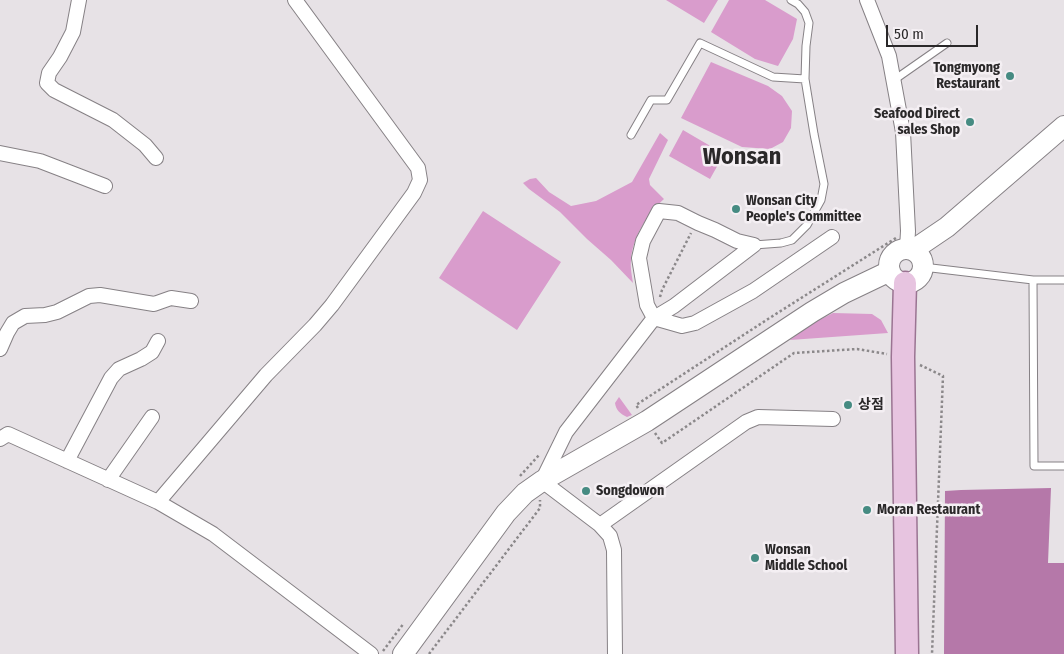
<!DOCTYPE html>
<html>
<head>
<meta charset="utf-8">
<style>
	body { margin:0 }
	#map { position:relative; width:1064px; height:654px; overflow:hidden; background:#e7e2e6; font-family:"Fira Sans Condensed",sans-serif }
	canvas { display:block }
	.scale { position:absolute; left:886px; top:25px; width:92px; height:22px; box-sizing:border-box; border:2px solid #2a2829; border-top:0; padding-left:6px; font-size:15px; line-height:18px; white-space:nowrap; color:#2a2829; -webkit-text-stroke:4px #f4eff3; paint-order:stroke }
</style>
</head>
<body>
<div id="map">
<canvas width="1064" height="654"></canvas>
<div class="scale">50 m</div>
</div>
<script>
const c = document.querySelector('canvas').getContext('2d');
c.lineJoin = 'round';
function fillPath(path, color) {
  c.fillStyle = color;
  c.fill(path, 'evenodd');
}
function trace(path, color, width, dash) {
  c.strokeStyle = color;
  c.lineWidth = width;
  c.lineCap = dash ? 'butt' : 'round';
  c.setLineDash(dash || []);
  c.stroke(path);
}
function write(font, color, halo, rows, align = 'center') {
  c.font = font + ' "Fira Sans Condensed","Noto Sans KR",sans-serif';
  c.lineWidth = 5;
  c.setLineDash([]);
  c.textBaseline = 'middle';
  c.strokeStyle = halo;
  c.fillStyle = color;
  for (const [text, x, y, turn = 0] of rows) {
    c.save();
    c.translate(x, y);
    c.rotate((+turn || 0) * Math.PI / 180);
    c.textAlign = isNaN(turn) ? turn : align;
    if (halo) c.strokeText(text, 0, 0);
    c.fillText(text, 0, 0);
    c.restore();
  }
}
const green = new Path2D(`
	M666,0h52l-14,23z
	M729,0h36l32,19 -4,20 -15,27 -23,-7 -44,-27z
	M711,62l57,24 14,10 10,15 -1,17 -8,14 -13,7 -28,-2 -61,-29z
	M683,130l41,24 -14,25 -41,-23z
	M660,133l8,7 -19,39 1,6 14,14c-16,14 -32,39 -33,61 -1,7 1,16 2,23l-22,-23 -24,-21 -27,-27 -31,-23 -6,-6 7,-4 6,-1 13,14 22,14 25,-5 36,-19z
	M483,211l78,51 -44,68 -78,-52z
	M833,313l39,1 9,6 7,13 -98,7 21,-16z
	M619,397l13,18 -5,2c-7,-3 -11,-7 -12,-14z`);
const water = new Path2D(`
	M1051,488l-3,75h16v91h-120l1,-163 16,-1z`);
const path = new Path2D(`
	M660,297l2,-7 29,-57
	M920,365l23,11 -11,278
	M638,408l-2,-3 132,-86 128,-81
	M655,433l7,10 132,-90 63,-4 30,5
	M520,476l20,-22
	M383,651l21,-28
	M429,654l111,-146v-8`);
const service = new Path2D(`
	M894,80l53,-37
	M631,135l20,-35h16l33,-57 73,34 32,2
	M754,245l27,-2 11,-3 15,-15 14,-25 3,-16 -10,-50 -9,-55 1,-33 3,-23 -4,-11 -7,-8 -7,-4
	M923,267l110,13h31
	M1033,280l1,186h30`);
const minor = new Path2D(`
	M79,0l-6,32 -13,25 -11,16 -2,10 7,7 59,30 32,25 11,13
	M867,0l22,56 14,76 5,99 -1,18
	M0,153l40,8 65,25
	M0,349l7,-16 6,-10 12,-7 20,-1 12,-3 32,-16 11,-1 54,9 17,-6 20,3
	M0,439l8,-5 150,68 55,32 158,120
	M67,461l44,-83 8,-9 22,-10 11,-7 6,-11
	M108,480l44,-63
	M158,502l108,-127 49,-50 17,-20 82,-112 6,-13 -2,-12 -123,-168
	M600,525l146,-103 12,-5 75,2
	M615,654l-1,-104 -4,-14 -10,-11 -58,-44 24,-49 88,-114 20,-12 80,-61 -17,-4 -22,-11 -17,-7 -20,-10 -19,-2 -16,30 -4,17 8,47 7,13 28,8 13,-3 58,-32 79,-54`);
const secondary = new Path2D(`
	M889 266a17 17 0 1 1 34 0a17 17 0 1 1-34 0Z
	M913,250l34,-23 117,-101
	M403,654l103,-141 19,-20 17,-12 105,-60 165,-109 32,-19 46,-22`);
const primary = new Path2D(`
	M905,283l-2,74 4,297`);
const markers = [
	[1010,76,5,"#468b82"],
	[970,122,5,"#468b82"],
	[736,209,5,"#468b82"],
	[848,405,5,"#468b82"],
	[586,491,5,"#468b82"],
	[867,510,5,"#468b82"],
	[755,558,5,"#468b82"]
];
const poiNames = [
	["Tongmyong",1000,68,"right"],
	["Restaurant",1000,84,"right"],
	["Seafood Direct",960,114,"right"],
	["sales Shop",960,130,"right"],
	["Wonsan City",746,201],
	["People's Committee",746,217],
	["상점",858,405],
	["Songdowon",596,491],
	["Moran Restaurant",877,510],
	["Wonsan",765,550],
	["Middle School",765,566]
];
const townNames = [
	["Wonsan",742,157]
];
fillPath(green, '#d99ccc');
fillPath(water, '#b578a9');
trace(service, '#868185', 9);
trace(minor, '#868185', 16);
trace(secondary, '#868185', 22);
trace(primary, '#9a7492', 25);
trace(path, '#8b888a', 2.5, [2.5, 2.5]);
trace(service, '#fff', 7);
trace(minor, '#fff', 14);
trace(secondary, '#fff', 20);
trace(primary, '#e7c4e0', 22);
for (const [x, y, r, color] of markers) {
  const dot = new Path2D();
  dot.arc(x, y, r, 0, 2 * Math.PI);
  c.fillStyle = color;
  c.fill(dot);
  trace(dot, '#f4eff3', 2);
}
write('bold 14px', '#2a2829', '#f4eff3', poiNames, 'left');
write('bold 24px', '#2a2829', '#f4eff3', townNames);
</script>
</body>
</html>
